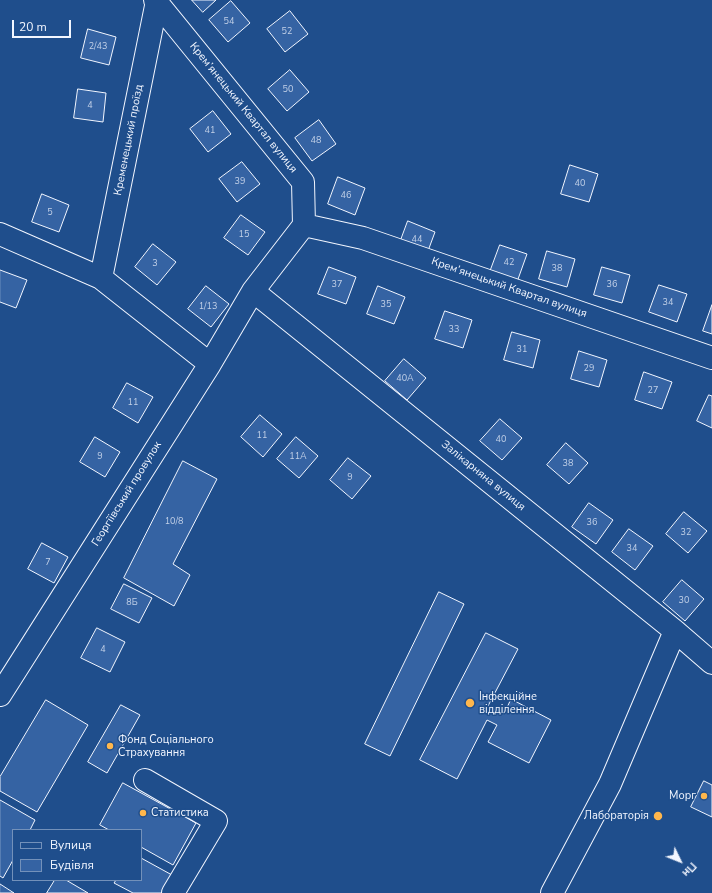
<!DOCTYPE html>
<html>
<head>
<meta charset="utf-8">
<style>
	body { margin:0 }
	#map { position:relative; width:712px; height:893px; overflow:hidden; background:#1f4e8c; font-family:"Nunito Sans",sans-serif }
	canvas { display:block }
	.legend { position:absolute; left:12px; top:829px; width:130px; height:52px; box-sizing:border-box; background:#1f4e8c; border:1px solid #7391ba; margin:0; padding:5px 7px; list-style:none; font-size:12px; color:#f2f6ff }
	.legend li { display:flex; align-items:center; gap:8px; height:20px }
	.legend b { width:20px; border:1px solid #7391ba }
	.north { position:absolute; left:660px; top:841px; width:40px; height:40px; -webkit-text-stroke:3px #1f4e8c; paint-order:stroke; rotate:133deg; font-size:11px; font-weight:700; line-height:16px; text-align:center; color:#f2f6ff }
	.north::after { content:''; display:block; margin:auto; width:14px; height:18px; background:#f2f6ff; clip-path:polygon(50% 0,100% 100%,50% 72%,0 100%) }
	.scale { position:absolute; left:12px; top:20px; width:59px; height:18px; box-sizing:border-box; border:2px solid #f2f6ff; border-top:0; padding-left:5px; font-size:12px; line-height:14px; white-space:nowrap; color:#f2f6ff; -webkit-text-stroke:3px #1f4e8c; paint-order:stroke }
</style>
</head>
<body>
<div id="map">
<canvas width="712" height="893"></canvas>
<ul class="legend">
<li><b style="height:5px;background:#1f4e8c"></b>Вулиця</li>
<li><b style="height:11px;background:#3563a3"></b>Будівля</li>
</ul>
<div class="north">Пн</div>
<div class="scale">20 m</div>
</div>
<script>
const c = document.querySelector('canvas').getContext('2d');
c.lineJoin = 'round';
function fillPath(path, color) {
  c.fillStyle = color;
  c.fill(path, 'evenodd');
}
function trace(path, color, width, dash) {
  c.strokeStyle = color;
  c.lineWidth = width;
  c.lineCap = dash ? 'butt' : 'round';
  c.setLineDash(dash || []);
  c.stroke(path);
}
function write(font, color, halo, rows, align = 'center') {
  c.font = font + ' "Nunito Sans",sans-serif';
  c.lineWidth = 3;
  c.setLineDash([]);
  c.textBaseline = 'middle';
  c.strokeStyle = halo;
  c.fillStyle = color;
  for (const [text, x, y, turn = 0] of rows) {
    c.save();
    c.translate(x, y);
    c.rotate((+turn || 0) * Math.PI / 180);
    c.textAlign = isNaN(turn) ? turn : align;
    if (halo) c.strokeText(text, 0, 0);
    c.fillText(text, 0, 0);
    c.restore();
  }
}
const building = new Path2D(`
	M192,0h24l-13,12z
	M231,1l19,22 -22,19 -19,-22z
	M290,11l18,23 -23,18 -18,-23z
	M88,29l28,8 -7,28 -28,-7z
	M290,70l19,22 -22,19 -19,-22z
	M78,89l28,4 -3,29 -29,-4z
	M213,111l18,23 -23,18 -18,-23z
	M319,120l17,24 -24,17 -17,-23z
	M242,162l18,22 -23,18 -18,-23z
	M570,165l28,9 -9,28 -28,-8z
	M338,177l27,11 -10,27 -27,-11z
	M42,194l27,11 -10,27 -27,-10z
	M241,215l24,17 -17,23 -24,-17z
	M408,221l27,11 -10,27 -27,-11z
	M153,244l23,18 -19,23 -22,-18z
	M500,245l27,9 -10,28 -27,-10z
	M547,251l28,8 -8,28 -28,-8z
	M329,267l27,10 -10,27 -28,-10z
	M602,267l28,8 -8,28 -28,-8z
	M0,270l27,10 -11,28 -16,-6z
	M659,285l28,9 -10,28 -28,-10z
	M206,286l23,18 -18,23 -23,-18z
	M378,286l27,11 -11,27 -27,-10z
	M712,305v29l-9,-3z
	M445,311l27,9 -9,28 -28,-9z
	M512,332l28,8 -7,28 -29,-8z
	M579,351l28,9 -8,27 -28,-8z
	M404,359l22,19 -19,22 -22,-19z
	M644,372l28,10 -10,27 -27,-9z
	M127,383l26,14 -15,26 -25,-15z
	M709,395l3,1v32l-15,-7z
	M260,415l22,19 -19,23 -22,-20z
	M500,419l22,19 -20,22 -22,-19z
	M95,437l25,15 -15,25 -25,-15z
	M296,437l22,19 -19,22 -22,-19z
	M566,443l22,20 -19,21 -22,-19z
	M348,458l23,18 -19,23 -22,-19z
	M183,461l34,18 -44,85 17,11 -16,31 -50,-28z
	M589,503l24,17 -17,24 -24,-17z
	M684,512l23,19 -19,22 -22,-19z
	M629,529l24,17 -18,24 -23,-18z
	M42,543l26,14 -14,26 -26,-14z
	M682,580l22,19 -19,22 -22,-19z
	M124,584l28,14 -13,25 -28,-14z
	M439,592l25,12 -74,152 -25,-12z
	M97,628l28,14 -15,30 -29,-14z
	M486,633l32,16 -30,57 16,8 7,-15 40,21 -22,43 -41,-21 9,-17 -10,-5 -30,59 -37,-19z
	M46,700l42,25 -51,87 -37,-21v-14z
	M121,705l19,10 -33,58 -19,-11z
	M704,781l8,4v32l-21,-10z
	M123,783l73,40 -23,42 -32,-18v-17h-32l-9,-5z
	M0,800l35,20 -5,10h-17v30l-10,18 -3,-2z
	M141,858l31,17 -9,18h-30l-19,-10 2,-3h25z
	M55,880h11l22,13h-41z
	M0,884l14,9h-14z`);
const minor = new Path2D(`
	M304,225l59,13 349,120
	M0,234l101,44 109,86
	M101,278l56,-277
	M253,291l422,340 37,32
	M0,695l210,-331 43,-73 51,-66 -1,-43 -148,-182
	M145,780l71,41 -43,72
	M552,893l58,-109 65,-153`);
const markers = [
	[470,703,5,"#ffb74d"],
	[110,746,4,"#ffb74d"],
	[704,796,4,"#ffb74d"],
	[143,813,4,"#ffb74d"],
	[658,816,5,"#ffb74d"]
];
const numberNames = [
	["54",229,22],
	["52",287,32],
	["2/43",98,47],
	["50",288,90],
	["4",90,106],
	["41",210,131],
	["48",316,141],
	["39",240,182],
	["40",580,184],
	["46",346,196],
	["5",50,213],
	["15",244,235],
	["44",417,240],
	["42",509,263],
	["3",155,264],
	["38",557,269],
	["37",337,285],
	["36",612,285],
	["34",668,303],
	["35",386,305],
	["1/13",208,307],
	["33",454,330],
	["31",522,350],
	["29",589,369],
	["40А",405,379],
	["27",653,391],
	["11",133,403],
	["11",262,436],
	["40",501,440],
	["9",100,457],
	["11А",298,457],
	["38",568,464],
	["9",350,478],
	["10/8",174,522],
	["36",592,523],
	["32",686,533],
	["34",632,549],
	["7",48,563],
	["30",684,601],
	["8Б",132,603],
	["4",103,650]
];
const streetNames = [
	["Крем’янецький Квартал вулиця",243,108,51],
	["Кременецький проїзд",129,140,-79],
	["Крем’янецький Квартал вулиця",509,288,19],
	["Залікарняна вулиця",483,476,39],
	["Георгіївський провулок",127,494,-58]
];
const poiNames = [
	["Інфекційне",479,697],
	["відділення",479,710],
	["Фонд Соцiального",118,740],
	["Страхування",118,753],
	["Морг",696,796,"right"],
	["Статистика",151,813],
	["Лабораторія",649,816,"right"]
];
fillPath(building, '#3563a3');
trace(building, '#f2f6ff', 1);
trace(minor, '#f2f6ff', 24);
trace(minor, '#1f4e8c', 22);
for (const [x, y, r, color] of markers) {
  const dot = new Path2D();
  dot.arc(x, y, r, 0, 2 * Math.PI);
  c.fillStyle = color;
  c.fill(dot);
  trace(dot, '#1f4e8c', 1.5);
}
write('9px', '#c3d1e8', null, numberNames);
write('11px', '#f2f6ff', '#1f4e8c', streetNames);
write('11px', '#f2f6ff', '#1f4e8c', poiNames, 'left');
</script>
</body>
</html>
